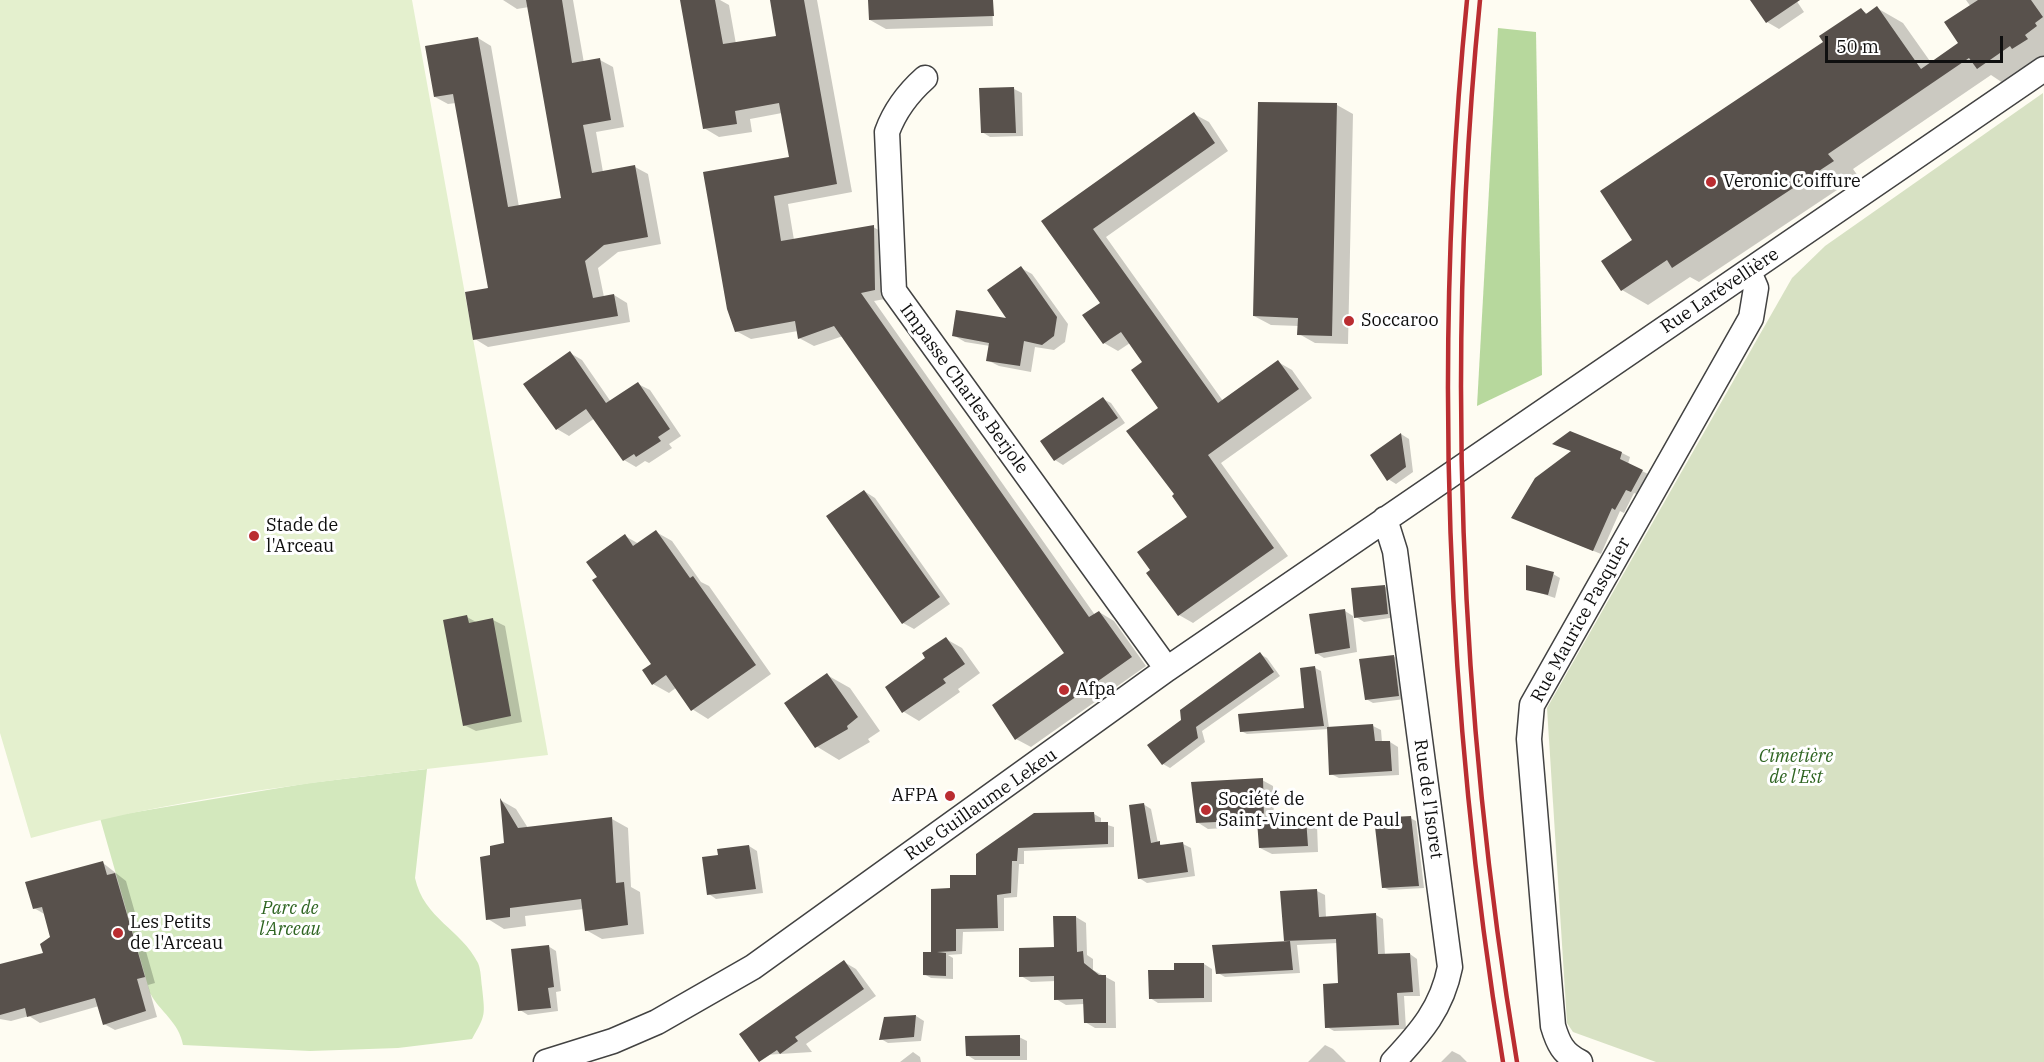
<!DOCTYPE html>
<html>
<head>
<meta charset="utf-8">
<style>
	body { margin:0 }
	#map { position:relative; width:2044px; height:1062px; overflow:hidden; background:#fefcf2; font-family:"IBM Plex Serif",serif }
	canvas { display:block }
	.scale { position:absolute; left:1825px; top:36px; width:178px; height:27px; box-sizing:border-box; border:3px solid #0f0f0f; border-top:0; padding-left:8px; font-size:18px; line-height:21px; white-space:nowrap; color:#0f0f0f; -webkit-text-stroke:4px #fff; paint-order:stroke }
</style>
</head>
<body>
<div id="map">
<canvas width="2044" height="1062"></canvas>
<div class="scale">50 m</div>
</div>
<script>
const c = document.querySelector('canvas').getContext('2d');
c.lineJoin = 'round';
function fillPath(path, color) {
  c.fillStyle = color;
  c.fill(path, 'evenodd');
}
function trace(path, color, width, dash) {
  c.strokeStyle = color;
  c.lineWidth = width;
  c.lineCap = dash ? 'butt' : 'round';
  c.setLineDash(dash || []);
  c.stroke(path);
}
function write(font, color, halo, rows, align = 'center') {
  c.font = font + ' "IBM Plex Serif",serif';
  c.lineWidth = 6;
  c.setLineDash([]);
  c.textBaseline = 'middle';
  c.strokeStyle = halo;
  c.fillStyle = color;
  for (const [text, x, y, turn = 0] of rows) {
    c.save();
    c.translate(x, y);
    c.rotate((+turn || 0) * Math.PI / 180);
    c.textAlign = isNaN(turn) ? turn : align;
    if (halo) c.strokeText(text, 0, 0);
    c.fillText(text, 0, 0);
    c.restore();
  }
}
const green = new Path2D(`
	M427,769l-12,109c9,41 46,51 63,85 3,7 3,17 4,24 3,29 4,27 -10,52l-74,9 -88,3 -127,-6c-4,-23 -23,-33 -33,-52l-50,-175 209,-35z`);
const forest = new Path2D(`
	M1498,28l38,4 6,343 -65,31z`);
const cemetery = new Path2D(`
	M2043,93l1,969h-388l-83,-30 -6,-9 -20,-315 245,-430 33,-32z`);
const pitch = new Path2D(`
	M0,0h412l136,755c-173,21 -349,35 -517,83l-31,-105z`);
const shadow = new Path2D(`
	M503,0h70l11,63 16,-3 13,7 11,60 -28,5 7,40 32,-5 13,7 13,70 -43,8 -20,16 6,29 10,-2 13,8 3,19 -142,25 -13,-8 14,-49 -33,-187 -8,1 -13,-7 43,-59 13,8 28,161 44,-8 -34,-192 -12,2z
	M696,0h24l9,5 7,39 42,-6 -7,-38h46l35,192 -64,12 6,36 79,-13 15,8 2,63 -16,3 221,314 4,-3 15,9 32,45 -115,81 -15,-8 50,-86 -223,-317 -29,10 -15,-8 -1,-7 -47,8 -15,-8 -32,-158 86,-15 -8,-45 -32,6 2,13 -33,5 -15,-9z
	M869,0h123l1,26 -107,3 -16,-9z
	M1752,0h44l8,12 -25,17 -12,-7z
	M1966,0h78v59l-41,24 -12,-8 -138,94 5,7 -159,106 -9,-5 -42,28 -26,-15 12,-50 191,-197 36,-33 7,4 9,-6 26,15 29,41 28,-20 11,-37z
	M1014,89l8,4 1,43 -33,1 -8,-5z
	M1337,105l16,9 -5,230 -33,-1 -16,-9v-8l-28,-1 -17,-9z
	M1194,114l15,8 19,29 -122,86 117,164 55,-39 14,8 20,28 -91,65 67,93 -95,67 -14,-8 10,-98 -13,-22 -16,-86 -16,-46 -14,-20 -12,8 -14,-8 -2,-40 -59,-82z
	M1021,268l11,6 36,50 -3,18 -11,8 -19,-3 -4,25 -32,-6 -12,-6 3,-14 -25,-4 -12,-7 57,-15z
	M570,353l12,7 29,42 27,-18 12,6 31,46 -12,8 3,4 -23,15 -4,-2 -9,6 -12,-7 -29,-42 -26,18 -12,-7z
	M1103,399l8,4 14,20 -62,42 -8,-5 -13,-19z
	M1401,434l8,5 4,33 -17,12 -8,-5z
	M1555,444l67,9 8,4 -2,7 22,11 -11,20 -5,-2 -10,20 -4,-2 -19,43 -88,-36 60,-66z
	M864,491l11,7 75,106 -36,25 -11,-6z
	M656,532l16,9 29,41 8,4 62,88 -63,45 -16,-10 -15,-22 -8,6 -16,-9v-20l-54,-87 26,-41 14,8z
	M1553,574l7,4 -5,20 -27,-9z
	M1384,586l8,5 4,26 -32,5 -8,-5z
	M1345,611l8,5 4,36 -33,6 -8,-5z
	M467,617l11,6 15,-3 12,6 17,96 -46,9 -12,-6z
	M946,639l16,9 18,25 -22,16 2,3 -41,29 -15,-9 -17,-25 40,-29z
	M1260,654l7,4 13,18 -78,55 3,11 -35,26 -7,-4 20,-44z
	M1393,656l7,4 5,39 -32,4 -7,-4z
	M1315,668l6,3 8,57 44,-2 8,4 1,12h8l8,5 1,28 -60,3 -8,-4 -2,-45 -82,5 -6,-3 64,-21z
	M827,675l23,13 30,43 -12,8 2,3 -31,18 -23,-14z
	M1262,780l11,6 1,34 32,-1 11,6 1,27 -46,2 -12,-6 -1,-22 -51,3 -11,-7z
	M502,801l14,8 12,19 84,-9 16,9 3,59 9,5 4,42 -42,5 -16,-9 -2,-21 -59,7 1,10 -22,3 -16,-10 3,-62 15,-12z
	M1143,804l8,5 7,34 6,3 19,-2 8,4 4,28 -48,7 -8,-5z
	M1094,814l7,4v5l13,4v20l-90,4v13h-5l-2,33 -13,1v33l-41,1 -1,22 -14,1 5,3v21l-22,-1 -7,-4 28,-84 25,-14 1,-21z
	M1410,818l6,3 8,67 -35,2 -6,-3z
	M749,846l8,5 6,42 -47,6 -7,-5 11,-38z
	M103,863l23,18 29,102 -7,2 9,32 -42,13 -11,-6 -5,-18 -59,17 -11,-7 -18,5 -11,-2v-53l45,-12 6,-16 -5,-23 -12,-7z
	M1317,891l8,4 1,23 50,-3 7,4 2,36 25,-1 7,5 3,37h-16l2,33 -72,2 -7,-4 13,-43 -2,-41 -41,2 3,28 -75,4 -7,-4 71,-30 -4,-3 -3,-47z
	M1076,917l10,6 1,32 6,4v11l22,12 1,46h-21l-10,-6 -1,-18 -18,1 -10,-6v-18l-25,1 -10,-6 34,-28z
	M548,946l8,5 5,40 -5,1 2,19 -30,4 -8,-5z
	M844,962l12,7 20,27 -70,48 6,8 -48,3z
	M1204,964l8,5v33l-54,1 -8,-5 26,-26z
	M916,1016l8,5 -3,20 -33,2 -7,-4z
	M1019,1037l8,4v19h-52l-8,-5z
	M1325,1045l8,4 13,13h-38z
	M1452,1051l8,4 7,7h-26z
	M913,1052l7,5 1,5h-21z`);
const building = new Path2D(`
	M526,0h36l10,63 28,-5 11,62 -28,5 9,48 43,-8 13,72 -44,8 -19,16 8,37 21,-4 4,22 -145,24 -8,-48 23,-4 -35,-194 -19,3 -9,-51 53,-9 30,170 53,-9z
	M680,0h35l8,44 53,-8 -6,-36h34l33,184 -63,12 7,45 93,-16 1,65 -14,3 228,324 10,-6 33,46 -117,83 -23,-35 72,-52 -230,-327 -36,13 -3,-18 -60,11 -8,-23 -24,-137 86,-15 -10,-54 -44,8 2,13 -34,5z
	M868,0h125l1,16 -125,4z
	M1750,0h50l-34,23z
	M1978,0h53l12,17 -8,6 2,3 -12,9 3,4 -16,10 -2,-3 -33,23 -8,-11 -141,96 6,7 -162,107 -5,-8 -46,31 -20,-30 31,-21 -32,-49 223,-149 -4,-6 42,-28 5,6 11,-8 44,63 37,-26 -14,-21z
	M1014,87l2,46h-35l-2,-45z
	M1258,102l79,1 -5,233 -35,-1 1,-17 -45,-2z
	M1194,112l21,31 -122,86 125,174 60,-43 21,29 -91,66 66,93 -96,68 -32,-43 4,-3 -13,-18 50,-35 -15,-21 2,-2 -48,-63 32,-23 -27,-38 11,-8 -21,-30 -18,12 -21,-29 18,-12 -59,-82z
	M1021,266l36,51 -3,19 -12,9 -18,-4 -4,25 -34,-5 3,-18 -37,-7 4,-26 50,8 -19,-28z
	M570,351l36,52 32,-21 32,47 -12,8 3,4 -25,16 -2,-3 -11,7 -37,-52 -30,21 -33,-46z
	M1103,397l15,21 -64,43 -14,-20z
	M1570,431l52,21 -2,7 23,11 -12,22 -5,-2 -11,20 -3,-2 -19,43 -82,-33 24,-40 36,-27 -19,-7z
	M1401,433l5,34 -19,14 -17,-26z
	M864,490l76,107 -38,27 -76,-108z
	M656,530l34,48 3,-2 63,89 -65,46 -25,-36 -14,10 -10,-15 9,-6 -59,-84 5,-3 -11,-15 39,-28 8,12z
	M1526,565l28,7 -6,23 -22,-5z
	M1385,585l3,29 -34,4 -3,-30z
	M1345,609l5,39 -35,6 -6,-40z
	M467,615l2,8 24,-5 18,98 -48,10 -20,-106z
	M946,637l19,27 -22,15 3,4 -44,30 -17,-26 40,-29 -3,-5z
	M1260,652l14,20 -78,55 2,11 -36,27 -15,-20 34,-25 -1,-10z
	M1394,655l5,41 -34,4 -6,-41z
	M1315,666l9,60 -84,6 -2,-18 66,-6 -4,-40z
	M827,673l31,44 -11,9 1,3 -33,19 -31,-45z
	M1373,724l2,17h15l2,30 -63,4 -2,-48z
	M1263,778l1,41 42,-1 2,28 -49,2 -2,-28 -61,3 -5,-41z
	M500,798l18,30 94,-11 4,66 8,-1 4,43 -43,6 -4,-32 -71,9v9l-24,3 -6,-63 10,-2v-9l14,-3z
	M1144,803l7,40 9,-2v4l23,-3 5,30 -50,7 -9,-74z
	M1094,812l1,10h13v22l-90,4 -1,13h-5l-1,32 -14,2 1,33 -42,1v22l-19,1 9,1v23l-23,-1v-23h8v-63l19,-1v-13h26v-21l58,-41z
	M1411,816l8,70 -37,2 -8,-70z
	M749,845l7,44 -49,6 -5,-38 16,-2 -1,-6z
	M103,861l4,14 8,-2 18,62 12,42 -8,2 9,32 -43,14 -8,-27 -68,19 -2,-9 -25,7v-51l43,-11 -3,-9 10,-7 -8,-30 -9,2 -8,-27z
	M1317,889l2,28 57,-4 2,41 32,-1 3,39 -16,1 2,32 -74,3 -2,-44 15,-1 -2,-44 -52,2 -4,-50z
	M1053,916h23l1,36 6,-1 1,12 15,12h7v48h-22l-1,-24 -29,1v-24l-35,1v-29l35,-1z
	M1290,941l3,29 -77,4 -4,-29z
	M549,945l5,42 -6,1 3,20 -33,3 -7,-62z
	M844,960l20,29 -69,48 3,4 -18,13 -3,-4 -18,12 -20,-28z
	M1174,963h30v35l-55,1 -1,-29h26z
	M916,1015l-2,22 -35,3 5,-23z
	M1020,1035v21h-54l-1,-20z`);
const minor = new Path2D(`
	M925,78c-18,16 -30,32 -38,54l7,159 273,378
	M1385,519l10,32 55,416c-8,41 -29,65 -57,95
	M546,1062l67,-21 44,-19 96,-55 414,-298 877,-600
	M1580,1062c-17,-8 -22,-19 -27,-36l-24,-287 3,-34 219,-387 5,-30 -7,-16`);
const rail = new Path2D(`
	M1467,0c-35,353 -21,713 36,1062
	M1480,0c-35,353 -21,713 37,1062`);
const markers = [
	[1711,182,6,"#ba2d31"],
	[1349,321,6,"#ba2d31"],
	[254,536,6,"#ba2d31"],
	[1064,690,6,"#ba2d31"],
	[950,796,6,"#ba2d31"],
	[1206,810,6,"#ba2d31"],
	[118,933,6,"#ba2d31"]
];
const poiNames = [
	["Veronic Coiffure",1723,182],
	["Soccaroo",1361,321],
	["Stade de",266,526],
	["l'Arceau",266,547],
	["Afpa",1076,690],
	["AFPA",938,796,"right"],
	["Société de",1218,800],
	["Saint-Vincent de Paul",1218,821],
	["Les Petits",130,923],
	["de l'Arceau",130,944]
];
const streetNames = [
	["Rue Larévellière",1720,291,-34],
	["Impasse Charles Berjole",964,389,54],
	["Rue Maurice Pasquier",1581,620,-61],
	["Rue de l'Isoret",1428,799,82],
	["Rue Guillaume Lekeu",981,805,-35]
];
const parkNames = [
	["Cimetière",1796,757],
	["de l'Est",1796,778],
	["Parc de",290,909],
	["l'Arceau",290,930]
];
fillPath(green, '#d3e8bd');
fillPath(forest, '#b7d89d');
fillPath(cemetery, '#d7e1c3');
fillPath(pitch, '#e4f0ce');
fillPath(shadow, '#0003');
fillPath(building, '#58514c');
trace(minor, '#424242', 27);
trace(minor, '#fff', 24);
trace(rail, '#ba2d31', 4.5);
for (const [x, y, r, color] of markers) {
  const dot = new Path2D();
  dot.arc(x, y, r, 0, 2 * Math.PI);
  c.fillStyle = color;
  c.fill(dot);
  trace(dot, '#fff', 2);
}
write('18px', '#0f0f0f', '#fff', poiNames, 'left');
write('18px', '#0f0f0f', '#fff', streetNames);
write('italic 18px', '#2f6522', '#fff', parkNames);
</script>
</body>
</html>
